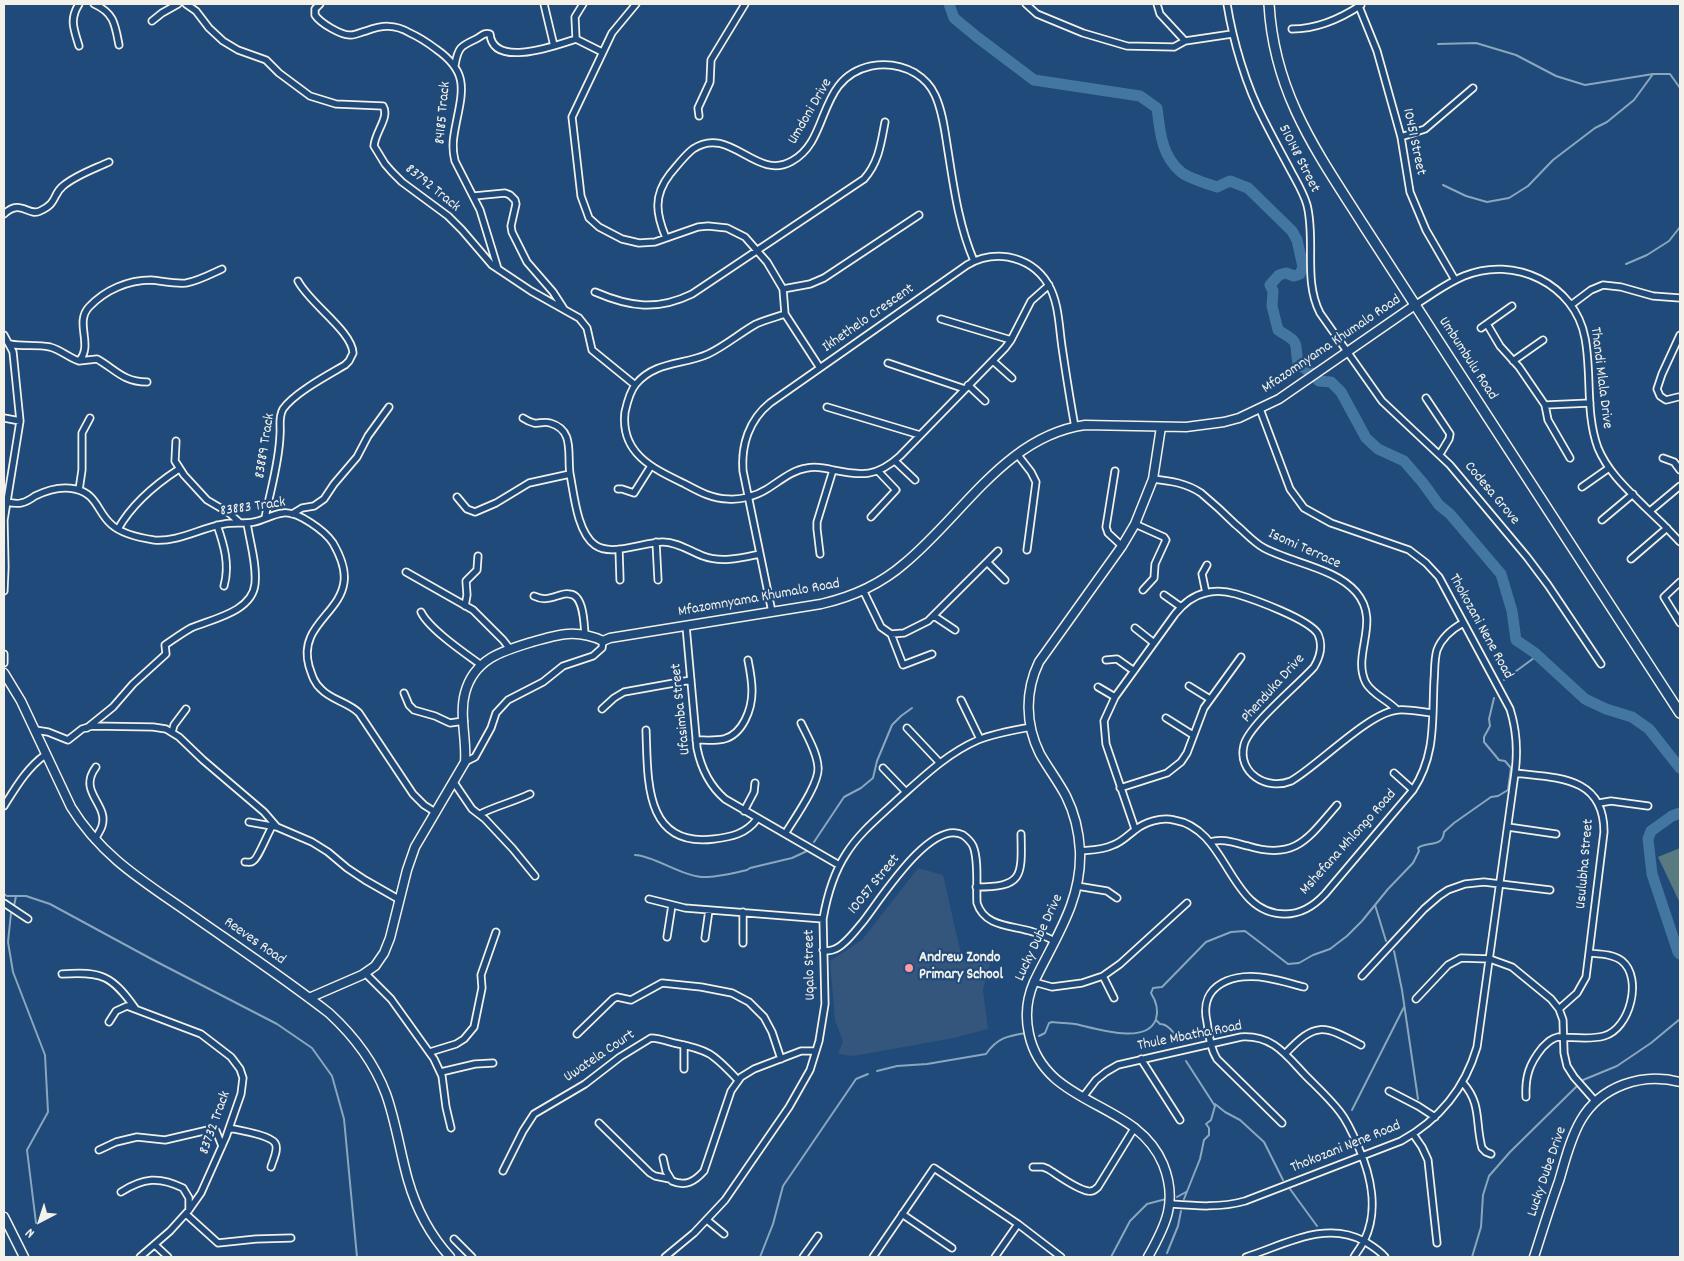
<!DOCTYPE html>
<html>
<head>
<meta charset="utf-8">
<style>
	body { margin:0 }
	#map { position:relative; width:1684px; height:1261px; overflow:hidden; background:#1f4a7a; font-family:Dekko,sans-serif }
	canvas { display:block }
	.frame { position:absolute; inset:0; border:5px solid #f4f1e8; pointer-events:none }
	.north { position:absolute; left:15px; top:1196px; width:50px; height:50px; -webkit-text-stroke:4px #1f4a7a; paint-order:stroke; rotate:220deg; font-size:14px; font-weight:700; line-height:20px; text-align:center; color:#f4f1e8 }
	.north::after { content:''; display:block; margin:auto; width:18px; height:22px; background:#f4f1e8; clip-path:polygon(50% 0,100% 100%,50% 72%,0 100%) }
</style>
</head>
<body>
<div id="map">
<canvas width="1684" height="1261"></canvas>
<div class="frame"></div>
<div class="north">N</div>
</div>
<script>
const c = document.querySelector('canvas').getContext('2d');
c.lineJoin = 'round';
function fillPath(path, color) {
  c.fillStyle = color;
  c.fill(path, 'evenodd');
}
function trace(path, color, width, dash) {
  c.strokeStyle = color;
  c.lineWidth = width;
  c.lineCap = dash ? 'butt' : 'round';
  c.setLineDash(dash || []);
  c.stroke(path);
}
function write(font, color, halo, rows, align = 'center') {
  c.font = font + ' Dekko,sans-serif';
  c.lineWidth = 4.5;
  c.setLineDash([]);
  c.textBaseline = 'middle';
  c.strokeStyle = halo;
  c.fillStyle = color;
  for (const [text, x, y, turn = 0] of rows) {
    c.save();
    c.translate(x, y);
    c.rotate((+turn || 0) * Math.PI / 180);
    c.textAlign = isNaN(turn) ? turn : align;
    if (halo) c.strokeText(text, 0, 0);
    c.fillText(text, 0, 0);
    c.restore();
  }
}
const built = new Path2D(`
	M918,868l25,7 19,84 29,2 -8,29 5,39 -34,9 -101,18 -15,-2 5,-12 -8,-22 -5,-59 32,-21z`);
const green = new Path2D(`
	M1680,848v55l-22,-46z`);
const stream = new Path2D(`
	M1438,44l38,-1 40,12 40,21 29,9 68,-11h17l10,14
	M1443,185l23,11 21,6 22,-4 19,-12 25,-26 42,-32 12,-6 27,-22 19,-26
	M1626,264l21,-9 22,-14 11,-14
	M1504,680l34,-25
	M814,842l30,-45 17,-9 12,-10 4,-17 15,-36 9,-9 11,-8
	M635,855c20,1 44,20 66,22 14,1 33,-4 46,-7l3,-2 42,-10 15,-7
	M4,894l3,2h19l24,8 107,58 120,62 35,24 20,28 12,43 13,138
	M1375,905l11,36
	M14,906l2,-10
	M11,913l-3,29 5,30 32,83 3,57 -21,38 9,73
	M1394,951l8,39 16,109
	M1156,1020l4,4c9,0 15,11 21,18
	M1039,1036l6,-3 4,-10 3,-1c7,1 15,1 23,2 19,4 72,22 81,-5 3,-10 0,-18 -5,-26l2,-5 9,-1 44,-45 25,-10 14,-1 43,33 11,-1 14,-8 17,-6 17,-13 15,-15 26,-32 25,-26 6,-12 -1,-3c9,-7 25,0 26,-16l10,-9 37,-26 7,-1 10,-6 3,-22 -6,-7 -6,-1 -15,-18v-5l6,-11 -1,-7 5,-21
	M877,1071l20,-5 30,-2 59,-10c11,-16 21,-18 40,-21
	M1583,1080l34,-14 34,-23 29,-24
	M1215,1104l10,8 15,8 24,22 19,38
	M1352,1110l52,-103
	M1290,1189l27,37
	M1177,1197l9,-5
	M1184,1199l16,-40 4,-19 5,-5v-7l-3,-4 5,-4 4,-14 -29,-45
	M1167,1253l11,-27 3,-15
	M760,1257l13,-33 10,-38 73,-107 12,-5
	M1111,1257l19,-36 17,-17 19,-5
	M1472,1257l9,-30 2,-32 6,-19 21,-24 66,-65`);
const river = new Path2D(`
	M949,4l5,14 23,19 57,43 106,16 17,12c3,23 4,47 24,64 7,6 27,12 36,15l13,-6 18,7 44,43 5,9 6,27 -3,7 -6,2 -8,-3 -7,2 -9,10 3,6 -1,15 6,24c23,14 16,10 20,34l11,7 10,10 12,1 10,10 25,46 12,11 26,12 19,22 16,22 11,9 51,60 11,37 4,29 19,13 50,46 21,10 26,8 17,12 31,39
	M1680,813l-8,3 -21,15 -3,8 4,35 26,78 2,2`);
const minor = new Path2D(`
	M94,4c20,9 21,20 25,41
	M186,4l10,7 13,17 14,13 15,9 28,10 13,13 31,23 26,8 47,2c7,11 -8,26 -9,40l11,18 7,8 10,10 46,34 14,14 30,35 39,26 48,27 8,10 5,22 43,35
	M320,4l-5,5v6c5,8 27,21 36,20 5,0 10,-3 15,-4 16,-6 29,-7 44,2 9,4 18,10 26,16 30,21 28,37 21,70 -3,15 -6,27 -2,42l25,49 18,59
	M544,4l10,42
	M583,4l-8,13 1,22 26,13
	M636,4l-24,29 -40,84 9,79 8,22 10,9 23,12 17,4 16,-1 43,-15 10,-1 19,2 18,9 22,25 16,27 2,25 35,54
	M1026,4l11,10 46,19 44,13 47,1 11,-6 47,-7
	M1157,4l3,10 25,27
	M1227,4c6,37 19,82 37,116 9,18 19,36 28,53 6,11 12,21 15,32 9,35 -4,75 13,108l62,88 68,64 77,92 21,28 53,79
	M1358,4l19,47 19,68 5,18 9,55 16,38 29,50
	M152,21l10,-8 16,-9
	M1292,29c26,0 48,-10 69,-24
	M79,46c-5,-17 -10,-26 0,-42
	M455,65c3,-18 6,-19 21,-26 6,-3 8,-7 14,-5 3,35 67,11 86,5
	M699,116l-1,-8 12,-26 1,-22 34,-56
	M1401,137l24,-8 48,-41
	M474,196l31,-3 5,2 5,5 1,4 -5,22 1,6 15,30 26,30 11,17
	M4,214c17,-16 24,3 36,-3 18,-8 12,-16 23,-25 13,-11 31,-17 46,-24
	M666,238c-10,-24 -13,-42 4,-64 7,-8 14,-18 23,-25 37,-25 63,33 99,12 39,-21 24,-83 79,-95 16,-3 30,-1 44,7 8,5 16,13 20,22 8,17 10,38 13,56 6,38 11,75 26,110
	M783,289l27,-5 14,-6 95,-63
	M595,292c35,15 62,19 97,2l172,-115c15,-17 17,-36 21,-57
	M1415,305c16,-10 32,-22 49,-29 50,-21 111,8 121,62 7,36 0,75 13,110 10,24 29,41 47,59 12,11 24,23 35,35
	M1571,305l20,-15 12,-5 18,2 32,9 27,2
	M785,314c-9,3 -20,6 -29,10 -16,9 -31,22 -48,30 -24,11 -53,7 -72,30 -6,7 -9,19 -11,28 -5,42 29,57 60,72 13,7 27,15 43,15 13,1 28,-3 39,-10 13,-8 25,-19 40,-21 9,-2 18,0 26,2 29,6 44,7 67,-14l105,-108 6,-8 20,-39 18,-16
	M941,319l70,21
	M1487,324l13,22 19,21 26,38 3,15 22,38
	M1481,328l31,-22
	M4,335l9,17 7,69 -16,99 1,47 -1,24
	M10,344c13,3 26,0 40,3 11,3 18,10 29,14 15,-16 -5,-38 10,-54 16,-17 39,-27 62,-27 12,1 23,4 35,3 12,-2 25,-9 36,-14
	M79,361l18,-2c18,10 26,23 50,23
	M993,361l19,17
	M1513,361l30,-21
	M888,363l77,26
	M968,385l17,16
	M1678,397l-12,3 -6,-4 -3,-7 5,-15 18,-39
	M1426,398l24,36 -1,5 -9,15
	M1545,405l45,-2
	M827,407l93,28
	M4,418l16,3
	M523,418c3,2 7,4 11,5 5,1 10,-2 16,0 25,7 17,31 20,51
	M176,441l-1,20 9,14 23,25 22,13 10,9
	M1017,454l14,18 5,10 -9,68
	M1663,458l11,4 6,8
	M895,461l20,19
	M1115,471l-9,56 2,6 14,13
	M1153,479c18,2 33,4 48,14 12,10 23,20 34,31 10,8 18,18 29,24 28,15 71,20 92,44 26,30 -5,62 10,91 7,12 22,17 31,27
	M1582,487l27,-19
	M618,489h4l12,4 17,-27
	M79,490l3,-20v-37l8,-15
	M457,497l10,12 8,3 21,-9 33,-20 41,-9c4,20 7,58 25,71 17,12 48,-3 68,-3 14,0 27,9 40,14 19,7 38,2 57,-2
	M6,502c5,1 11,2 15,1 5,-1 10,-4 14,-7 12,-6 27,-10 40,-7 23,5 22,24 37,36 10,9 29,13 42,15 25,2 46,-12 70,-16 10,-2 20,0 30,-2 10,-2 19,-8 29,-9 15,-2 42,18 50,30 7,12 13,25 11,39 -4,32 -46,44 -35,84 3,9 5,17 12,23 10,11 27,13 38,24l54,81 11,11 11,7
	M1650,511l30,-25
	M292,514l10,-6 12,-2 10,-7 10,-15 23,-27 11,-21 21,-29
	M871,517l25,-27 -18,-19
	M265,518c5,-27 14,-54 15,-83 1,-9 -2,-17 3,-26 11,-16 45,-34 62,-44l4,-4 4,-8c-1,-22 -44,-50 -55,-72
	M1602,520l31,-26
	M1135,524l29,13 2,3 -11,24 -1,14 -11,12
	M217,525c7,20 13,40 7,61
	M118,529c14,-25 38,-45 61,-60
	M656,542l2,38
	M619,549l1,31
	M820,554l-3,-25v-7l16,-52
	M1631,559l36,-31
	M987,562l18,18
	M406,572l67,38 30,30 7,9
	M1680,582l-16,15 16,26
	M863,590l18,37 10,7 13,-1 24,-12 70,-70
	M1206,593l-4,-19 5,-9
	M1164,595l17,12
	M534,596c8,4 14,3 23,0 4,-1 8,-3 12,-2 15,0 15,30 16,41
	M465,606l2,-11 -1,-14 11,-11 1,-14
	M421,612c8,17 45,42 60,53
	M772,612l-29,-141c-2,-26 6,-51 27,-68l197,-138c12,-7 27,-10 41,-8 16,3 31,12 40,27 11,18 11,43 14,63 4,27 8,53 13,80
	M934,616l21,14
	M686,626l11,122c4,20 13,38 28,51l114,66
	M1135,628l19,15
	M891,634l12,31 29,-11
	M4,654v9
	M1106,660l11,-1 17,12
	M1189,686l21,13
	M1098,687l17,10
	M404,693l5,12 5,5 21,6 15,7 14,-2
	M961,700l19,39
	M602,709l12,-11 10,-6 67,-12
	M1166,718l27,17
	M87,728l26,-21 20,-23 33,-30 -1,-9c9,-6 17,-12 26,-17 21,-9 61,-16 64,-44 2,-20 -5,-41 -8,-61
	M907,728l32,34
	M35,730l13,2 20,8 14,-11 10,-3 61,1 13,2 13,8 24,23 61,52 13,15
	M646,730c2,50 -2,118 68,109 17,-2 32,-5 43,-20
	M172,732l2,-7 12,-16
	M696,740c9,0 19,1 28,-1 19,-5 28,-30 28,-48 0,-10 -2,-21 -4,-31
	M465,762l10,-5 16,-29 5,-15 12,-13 35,-18 20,-16 30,-10 9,-8 1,-7
	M883,768l23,24
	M1394,773l19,17
	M1515,773c42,5 89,3 89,59l-18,145 -9,16 -18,16
	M453,781l19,28 13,10 28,30 22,27
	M1120,788l47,-15 14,-11 6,-9 17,-45 37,-51
	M1599,803l12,-2 37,5
	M4,806c12,-19 23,-38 41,-51
	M744,811l10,-19 1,-9
	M480,814c16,-8 33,-12 50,-20
	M249,822l28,5 35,15 16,10 19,16 18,12 35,20
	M1508,827l48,7
	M1135,829l-29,-85 -2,-23 11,-24 60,-83c8,-10 17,-18 30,-21 10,-3 21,-2 31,1 17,5 73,25 82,40 5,11 2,23 -4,33 -16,18 -65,58 -70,78 -7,28 23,46 47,36 28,-16 78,-69 107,-71 11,-1 23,2 35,3
	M785,834c9,-15 35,-51 33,-67 -1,-15 -11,-31 -17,-44
	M95,840c2,-5 6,-10 7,-14 7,-22 -25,-34 -6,-59
	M1210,842c13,-4 25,1 38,4 48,15 61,-9 89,-41
	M1080,851c11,-1 23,-1 33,-6 9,-3 15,-10 22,-15 10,-8 26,-13 39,-10 55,9 54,94 111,94 16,0 29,-8 40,-20l88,-104c23,-35 19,-69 21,-109 1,-10 0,-21 3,-31 5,-13 15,-21 26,-27
	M245,862c3,0 6,1 8,-1 5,-2 15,-29 20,-36
	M1077,886l30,5 10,7
	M976,887c47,0 46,-10 45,-53
	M649,899l36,9 138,11
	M4,903l24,16
	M667,937l5,-32
	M705,938l4,-28
	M743,943v-31
	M823,950c4,1 8,1 12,-1 10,-4 20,-18 27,-26 17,-21 68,-105 101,-88 4,3 8,7 10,11 6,14 3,41 4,57 8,25 36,22 56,29 8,2 15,6 22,9
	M365,973l26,26 43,60 8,17 4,31 5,21
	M62,974c40,-3 50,2 73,34
	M1103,976l11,22
	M1362,976l62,-67 15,-13 9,-6 17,-6 19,-2 66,8
	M1034,982l18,5 30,-4 21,-7 17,-12 67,-61
	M1416,999l32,-34 13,-7 29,1 22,8 39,32 8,10 4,11 1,33 3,13 7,11 22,25
	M109,1022l7,-11 11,-5 74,28 30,23 9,12 3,9 -2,16 -15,43 -25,56 -12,17 -19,21 -30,26
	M577,1034l36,-35 4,-2 14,3 31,-17 39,4 31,6 17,9 15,15 8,15 9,27
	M684,1045v24
	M430,1052l26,-8 8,-5 10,-12 8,-39 -1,-13 15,-43
	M1285,1054c31,-33 38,-29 76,-9
	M1141,1059l39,61
	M441,1072l34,-8 18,-1
	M1463,1083c19,21 12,40 19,65l4,4 5,2
	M1389,1091l29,15 17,11
	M1083,1097l13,-17 10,-8 12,-7 123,-28c32,-2 45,18 65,39 12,12 24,23 34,36 8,10 13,22 18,34 13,29 21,65 6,95 -3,6 -7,11 -10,16
	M1526,1097c-1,-20 3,-33 16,-49 5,-5 8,-9 16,-11 15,0 32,3 46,-1 26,-7 39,-58 18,-75 -9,-7 -22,-7 -33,-8
	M599,1123l51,50 5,3 15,3
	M1282,1123l-65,-64c-7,-11 -8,-25 -10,-37 -9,-39 29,-50 60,-44 13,2 25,6 37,9
	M229,1128c9,2 41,7 46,15 4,6 -2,17 -4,24
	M1413,1134l9,13 6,13 9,83
	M99,1150l17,-8 21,-5 28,3 43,-10 8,1 6,15
	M663,1158l3,13 6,10c14,6 23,0 32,-10l27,-80 10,-14 13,-8 47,-18h14
	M1033,1167h10l5,2c10,6 28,20 40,22 4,1 7,-1 10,-4l37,-60
	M503,1171l20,-40 11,-17 51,-30 35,-27 31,-19c7,0 16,3 23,5 36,7 39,11 64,37
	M121,1192c22,-14 38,-16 62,-4l6,10v12
	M1170,1204c26,2 50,4 75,-3l156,-60c38,-21 64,-53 76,-94l38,-274c3,-23 2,-42 -5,-64l-71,-132 -13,-14 -17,-13 -78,-27 -27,-15 -14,-19 -30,-80
	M186,1214l32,29 38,-4 35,-1
	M902,1214l50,34
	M707,1220l17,14
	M454,1239l18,18
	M155,1245l13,12
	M665,1257l29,-24 31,-33 64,-93 21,-37 9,-29 6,-37 -2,-85c4,-23 10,-45 23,-65 13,-21 32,-36 50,-53 26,-23 50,-47 82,-61 17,-7 36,-10 53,-13
	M803,1257l15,-21
	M873,1257l61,-89 84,56 43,33
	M995,1257l23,-33
	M1246,1257c38,-12 79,-37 118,-16 8,5 15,9 21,16`);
const tertiary = new Path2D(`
	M4,673l17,28 50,106c30,49 72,74 118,106 47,33 95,65 140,100 25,23 45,49 57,81 10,28 14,58 22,86 8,28 23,56 42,77
	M309,998l53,-23 13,-9 9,-13 6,-15 17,-68 8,-23 50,-85c2,-22 -6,-47 0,-69 9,-34 37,-42 67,-51 27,-8 45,-13 71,-1l7,-3 211,-34c31,-7 60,-20 84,-41 58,-48 101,-127 180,-138l101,2 38,-5 15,-4 40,-19 136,-94
	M4,1217l20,40
	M1148,1257c18,-32 30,-56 15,-93 -27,-65 -118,-56 -134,-130 -4,-18 -2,-36 5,-52 21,-44 48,-81 46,-131 -1,-19 -6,-39 -14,-55 -8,-15 -18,-28 -26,-42 -15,-30 -15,-63 -1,-92l83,-116 13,-22 18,-45 8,-52
	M1534,1257c8,-25 16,-51 25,-76 6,-20 11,-42 22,-61 20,-34 61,-48 99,-38`);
const secondary = new Path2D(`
	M1269,4c5,90 48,148 95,222 30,46 60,92 90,139 76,116 151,232 226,348`);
const markers = [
	[909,968,5,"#ff9aa2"]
];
const streetNames = [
	["Umdoni Drive",811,112,-60],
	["84185 Track",444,113,-85],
	["10451 Street",1413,142,78],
	["510148 Street",1298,159,63],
	["83792 Track",432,189,39],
	["Ikhethelo Crescent",869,319,-35],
	["Mfazomnyama Khumalo Road",1332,345,-34],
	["Umbumbulu Road",1467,359,57],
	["Thandi Mlala Drive",1600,378,83],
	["83889 Track",266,446,-81],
	["Codesa Grove",1491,494,50],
	["83883 Track",253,508,-8],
	["Isomi Terrace",1304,550,24],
	["Mfazomnyama Khumalo Road",759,599,-10],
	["Thokozani Nene Road",1480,627,61],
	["Phenduka Drive",1274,689,-48],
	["Ufasimba Street",682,709,-96],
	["Mshefana Mhlongo Road",1349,843,-48],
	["Usulubha Street",1586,864,-85],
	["10057 Street",875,885,-51],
	["Lucky Dube Drive",1040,938,-65],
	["Reeves Road",254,942,35],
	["Uqalo Street",811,965,-91],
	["Thule Mbatha Road",1190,1037,-11],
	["Uwatela Court",600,1057,-34],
	["83732 Track",216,1123,-70],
	["Thokozani Nene Road",1346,1148,-22],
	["Lucky Dube Drive",1548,1172,-71]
];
const poiNames = [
	["Andrew Zondo",919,959],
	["Primary School",919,976]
];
fillPath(built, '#34567d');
fillPath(green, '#597b80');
trace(stream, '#8aa7bd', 2);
trace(river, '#4376a0', 11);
trace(minor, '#f4f1e8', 9);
trace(tertiary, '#f4f1e8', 11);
trace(secondary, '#f4f1e8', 12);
trace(minor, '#1f4a7a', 5.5);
trace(tertiary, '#1f4a7a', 8);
trace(secondary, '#1f4a7a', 9);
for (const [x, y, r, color] of markers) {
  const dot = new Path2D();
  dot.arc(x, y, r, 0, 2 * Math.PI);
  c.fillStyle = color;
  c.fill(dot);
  trace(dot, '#1f4a7a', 2);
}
write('15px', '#f4f1e8', '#1f4a7a', streetNames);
write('bold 15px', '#f4f1e8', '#1f4a7a', poiNames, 'left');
</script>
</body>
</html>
